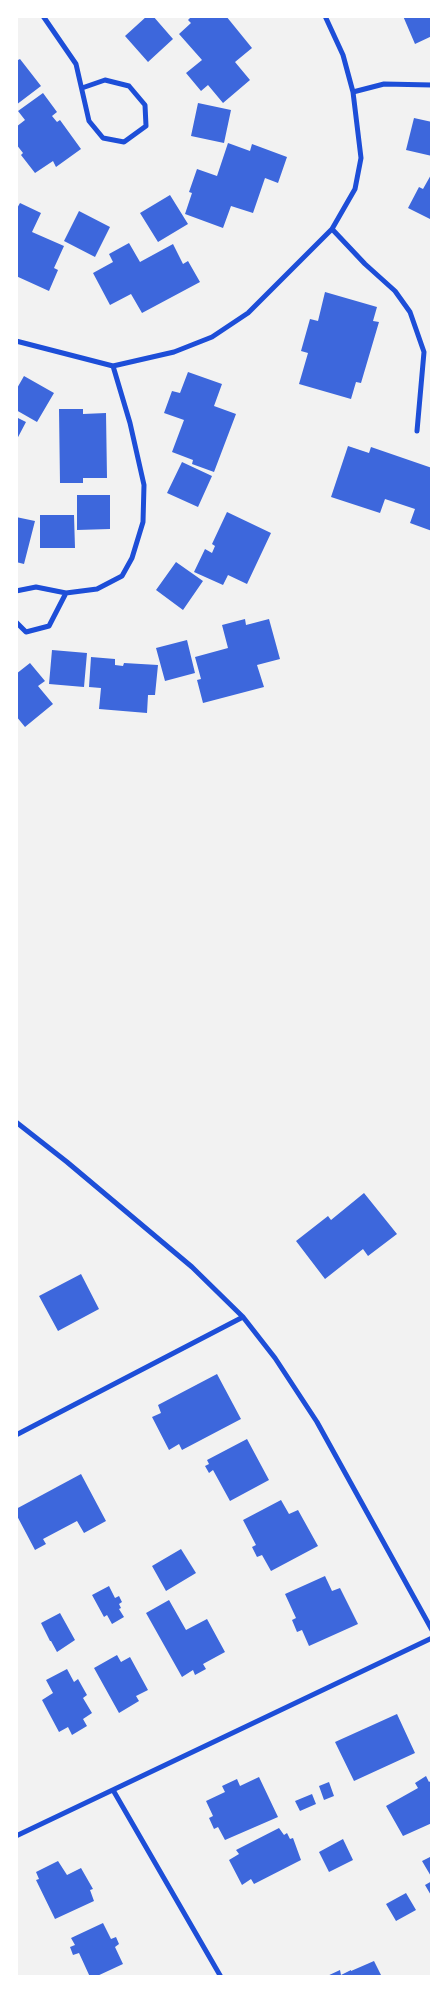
<!DOCTYPE html>
<html>
<head>
<meta charset="utf-8">
<style>
	body { margin:0 }
	#map { position:relative; width:448px; height:1993px; overflow:hidden; background:#f2f2f2; font-family:"Golos Text",sans-serif }
	canvas { display:block }
	.frame { position:absolute; inset:0; border:18px solid #fff; pointer-events:none }
</style>
</head>
<body>
<div id="map">
<canvas width="448" height="1993"></canvas>
<div class="frame"></div>
</div>
<script>
const c = document.querySelector('canvas').getContext('2d');
c.lineJoin = 'round';
function fillPath(path, color) {
  c.fillStyle = color;
  c.fill(path, 'evenodd');
}
function trace(path, color, width, dash) {
  c.strokeStyle = color;
  c.lineWidth = width;
  c.lineCap = dash ? 'butt' : 'round';
  c.setLineDash(dash || []);
  c.stroke(path);
}
const building = new Path2D(`
	M147,16h6l20,23 -25,23 -23,-26z
	M192,16h34l26,32 -17,14 15,18 -27,23 -15,-18 -7,6 -15,-18 16,-13 -23,-26 12,-11 -3,-3z
	M403,16h29v20l-17,8z
	M20,59l21,27 -25,19v-44z
	M43,93l14,19 -5,4 5,6 3,-2 21,29 -25,18 -3,-6 -18,12 -14,-18 2,-2 -7,-9v-17l9,-7 -7,-9z
	M198,103l33,7 -7,33 -33,-7z
	M414,118l18,4v34l-26,-6z
	M228,143l22,8 2,-7 35,13 -9,26 -13,-5 -12,35 -22,-7 -8,22 -38,-14 7,-21 -3,-1 8,-23 20,7z
	M432,173v47l-24,-12 11,-21 4,2z
	M170,195l18,29 -30,18 -18,-29z
	M20,203l21,10 -9,19 32,14 -10,22 4,2 -9,21 -33,-15v-66z
	M79,211l31,16 -15,30 -31,-16z
	M129,243l11,19 33,-18 10,20 5,-3 12,21 -58,31 -11,-19 -21,11 -17,-32 20,-11 -4,-8z
	M325,292l52,15 -4,14 6,1 -18,61 -5,-1 -5,17 -52,-15 9,-31 -7,-2 9,-32 8,2z
	M188,372l34,12 -8,22 22,8 -22,58 -22,-8 1,-4 -21,-8 12,-32 -20,-7 8,-22 8,2z
	M24,376l30,17 -17,29 -21,-12v-20z
	M59,409h24v5l23,-1 1,65h-24v5h-23z
	M16,417l10,5 -10,19z
	M348,446l21,7 2,-6 61,21v63l-22,-8 5,-14 -30,-10 -5,14 -49,-16z
	M182,462l30,14 -14,31 -31,-14z
	M77,495h33v34l-33,1z
	M227,512l44,21 -24,51 -19,-9 -5,10 -29,-13 11,-23 7,4 3,-7 -3,-2z
	M40,515h34l1,33h-35z
	M16,517l19,4 -11,43 -8,-2z
	M176,562l27,19 -20,29 -27,-20z
	M245,619l1,6 23,-6 11,40 -23,6 7,22 -61,16 -6,-23 4,-1 -6,-22 33,-9 -6,-23z
	M187,640l8,33 -30,8 -9,-33z
	M52,650l35,3 -3,34 -35,-3z
	M91,657l24,2v6l8,1 1,-3 34,2 -3,30h-7l-1,18 -48,-4 2,-21 -12,-1z
	M30,663l15,18 -7,5 15,18 -28,23 -9,-11v-42z
	M364,1193l33,41 -29,22 -5,-7 -38,30 -29,-38 32,-25 3,4z
	M81,1274l18,35 -41,22 -19,-35z
	M217,1374l24,45 -59,31 -3,-6 -10,6 -17,-33 9,-4 -3,-8z
	M247,1439l22,41 -39,21 -17,-31 -4,3 -4,-7 4,-2 -2,-4z
	M81,1474l25,47 -22,12 -7,-12 -34,18 3,5 -11,6 -19,-36v-5z
	M281,1500l8,14 9,-4 20,36 -47,25 -9,-16 -5,2 -5,-10 4,-2 -13,-25z
	M181,1549l15,24 -30,18 -14,-25z
	M325,1576l7,15 8,-3 18,36 -49,22 -7,-16 -5,2 -5,-12 4,-2 -11,-24z
	M109,1586l6,12 4,-2 3,6 -3,2 2,4 -2,1 5,8 -12,7 -5,-9 -3,2 -12,-22z
	M169,1600l17,30 21,-11 18,33 -22,12 3,5 -11,6 -2,-5 -11,7 -36,-64z
	M60,1613l15,27 -18,12 -6,-11h-1l-9,-18z
	M117,1655l4,7 9,-5 18,33 -12,6 3,5 -20,12 -25,-45z
	M67,1669l7,13 4,-3 9,16 -4,3 9,15 -9,6 4,7 -15,9 -4,-8 -9,5 -17,-32 11,-7 -7,-13z
	M397,1714l18,39 -61,28 -19,-39z
	M426,1776l3,6 3,-2v43l-29,13 -17,-30 32,-18 -3,-5z
	M259,1777l19,40 -53,23 -7,-13 -4,2 -5,-11 4,-2 -7,-15 19,-9 -3,-6 15,-7 3,7z
	M329,1782l5,14 -10,4 -5,-14z
	M312,1794l4,10 -16,7 -5,-10z
	M279,1828l5,7 3,-2 3,6 3,-1 8,22 -47,24 -3,-5 -9,6 -13,-25 10,-6 -3,-4z
	M343,1839l10,21 -24,12 -10,-20z
	M432,1856v22l-10,-17z
	M58,1861l9,14 14,-7 12,21 -3,1 4,11 -39,18 -19,-39 3,-1 -3,-7z
	M432,1881v16l-7,-12z
	M406,1893l10,17 -20,11 -10,-17z
	M103,1923l8,16 5,-2 3,7 -4,3 8,17 -28,13h-5l-11,-24 -6,2 -3,-8 5,-2 -4,-7z
	M374,1961l8,16h-57l15,-7 1,5 10,-5v1z`);
const minor = new Path2D(`
	M43,16l33,48 13,57 14,17 21,4 22,-16 -1,-21 -16,-19 -24,-6 -23,8
	M353,92l31,-8 48,1
	M332,229l33,35 30,27 15,21 14,40 -7,79
	M16,341l97,25 61,-14 38,-15 36,-24 84,-84 23,-40 6,-31 -8,-66 -10,-37 -18,-39
	M16,591l20,-4 30,6 31,-4 25,-13 10,-18 11,-36 1,-37 -14,-62 -17,-57
	M16,622l10,10 23,-6 17,-33
	M16,1122l51,40 125,105 51,50 32,41 42,64 115,208
	M16,1435l227,-118
	M113,1790l108,187
	M16,1836l416,-198`);
fillPath(building, '#3d67dc');
trace(minor, '#1d4ed8', 5);
</script>
</body>
</html>
